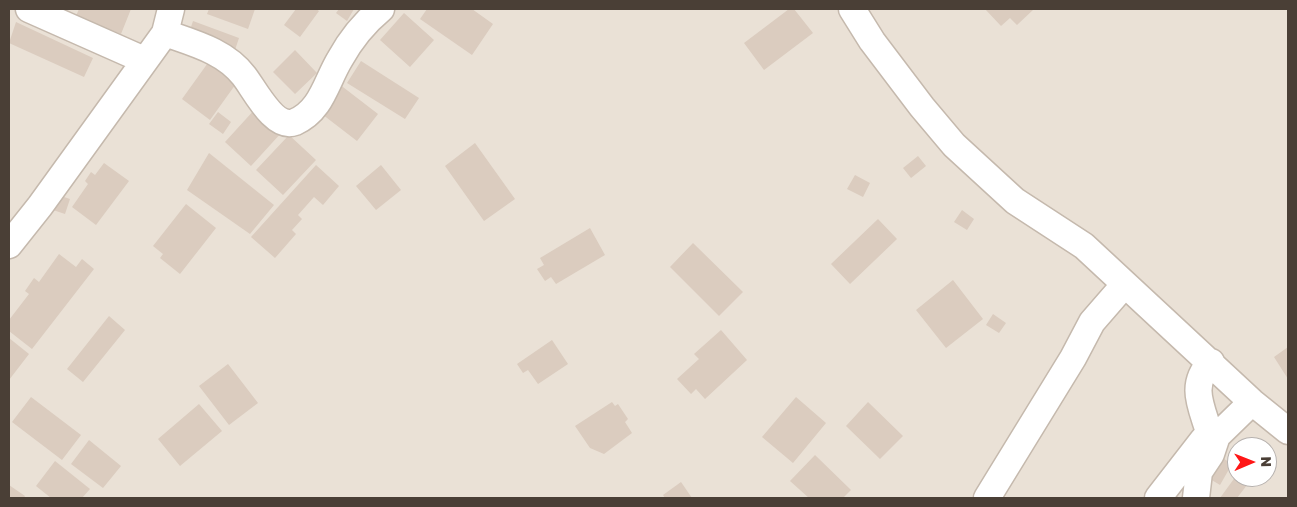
<!DOCTYPE html>
<html>
<head>
<meta charset="utf-8">
<style>
	body { margin:0 }
	#map { position:relative; width:1297px; height:507px; overflow:hidden; background:#f6efe8; font-family:"Golos Text",sans-serif }
	canvas { display:block }
	.frame { position:absolute; inset:0; border:10px solid #4a3f36; pointer-events:none }
	.north { position:absolute; left:1227px; top:437px; width:50px; height:50px; box-sizing:border-box; background:#fff; border:1px solid #b7b2af; border-radius:50%; rotate:89deg; font-size:14px; font-weight:700; line-height:20px; text-align:center; color:#4a3f36 }
	.north::after { content:''; display:block; margin:auto; width:18px; height:22px; background:#ff1616; clip-path:polygon(50% 0,100% 100%,50% 72%,0 100%) }
</style>
</head>
<body>
<div id="map">
<canvas width="1297" height="507"></canvas>
<div class="frame"></div>
<div class="north">N</div>
</div>
<script>
const c = document.querySelector('canvas').getContext('2d');
c.lineJoin = 'round';
function fillPath(path, color) {
  c.fillStyle = color;
  c.fill(path, 'evenodd');
}
function trace(path, color, width, dash) {
  c.strokeStyle = color;
  c.lineWidth = width;
  c.lineCap = dash ? 'butt' : 'round';
  c.setLineDash(dash || []);
  c.stroke(path);
}
const residential = new Path2D(`
	M9,9h1279v489h-1279zM1237,447h30v30h-30z`);
const building = new Path2D(`
	M79,9h52l-10,25 -45,-18z
	M209,9h46l-7,20 -41,-15z
	M296,9h20l3,2 -19,26 -16,-12z
	M339,9h15l-7,12 -11,-8z
	M427,9h45l21,15 -21,31 -52,-36z
	M789,9h5l19,24 -49,37 -20,-27z
	M985,9h49l-17,16 -7,-7 -9,8z
	M404,13l30,27 -24,27 -30,-27z
	M193,21l46,17 -5,15 -46,-17z
	M16,22l77,36 -9,19 -75,-34z
	M295,50l22,23 -22,21 -22,-22z
	M210,60l28,21 -28,39 -28,-21z
	M361,61l58,37 -14,21 -58,-36z
	M339,84l39,30 -21,27 -39,-30z
	M256,108l26,24 -31,34 -26,-24z
	M218,112l13,10 -8,12 -14,-10z
	M289,135l27,25 -33,35 -27,-25z
	M475,143l40,56 -31,22 -39,-55z
	M209,153l65,52 -24,29 -63,-44z
	M918,156l8,10 -15,12 -8,-10z
	M104,163l25,18 -33,44 -24,-18 16,-23 -3,-3 6,-9 4,3z
	M316,165l23,21 -16,19 -9,-8 -16,18 4,4 -10,11 4,4 -21,24 -24,-21z
	M381,165l20,25 -25,20 -20,-24z
	M855,175l15,8 -7,14 -16,-8z
	M58,195l12,4 -5,15 -12,-4z
	M186,204l30,24 -36,46 -20,-16 3,-4 -10,-8z
	M962,210l12,9 -7,11 -13,-8z
	M878,219l19,20 -47,45 -19,-20z
	M590,228l15,27 -49,29 -5,-7 -6,4 -8,-12 7,-4 -4,-7z
	M693,243l50,49 -24,24 -49,-49z
	M59,254l17,13 6,-8 12,10 -62,80 -23,-18v-11l20,-26 -4,-3 9,-13 5,4z
	M953,280l30,39 -37,29 -30,-38z
	M993,314l13,9 -7,10 -13,-8z
	M109,316l16,14 -42,52 -16,-13z
	M721,330l26,30 -42,39 -9,-10 -5,5 -14,-15 22,-20 -5,-5z
	M9,338l20,16 -20,26z
	M552,340l16,24 -30,20 -10,-14 -5,3 -6,-9z
	M1288,347v32l-14,-22z
	M228,364l30,39 -29,22 -30,-39z
	M31,397l50,38 -19,25 -50,-38z
	M796,397l30,26 -33,40 -31,-26z
	M612,402l3,4 3,-2 10,15 -3,3 7,11 -28,21 -14,-6 -15,-22z
	M868,402l35,34 -23,23 -34,-33z
	M199,404l23,27 -42,35 -22,-27z
	M89,440l32,26 -18,22 -32,-24z
	M815,455l36,35 -8,8h-34l-19,-17z
	M1218,455l14,9 -12,21 -15,-9z
	M55,461l35,28 -8,9h-31l-15,-12z
	M1236,476l11,9 -10,13h-17z
	M681,482l11,16h-27l-2,-3z
	M9,485l16,11 -1,2h-15z`);
const minor = new Path2D(`
	M29,9l115,51
	M852,9l20,32 50,66 32,38 61,56 69,45 168,156 36,29
	M165,33c28,10 60,18 79,43 11,14 30,54 51,46 27,-12 31,-40 45,-63 11,-20 24,-36 41,-50
	M9,245l31,-39 125,-173 6,-24
	M1211,362c-22,23 -10,43 -2,70l8,4
	M987,498l86,-140 19,-36 33,-38
	M1158,498l45,-58
	M1196,498l3,-26 12,-18 6,-18 35,-34`);
fillPath(residential, '#eae1d6');
fillPath(building, '#dbccbf');
trace(minor, '#c5b9ad', 29);
trace(minor, '#fff', 26);
</script>
</body>
</html>
